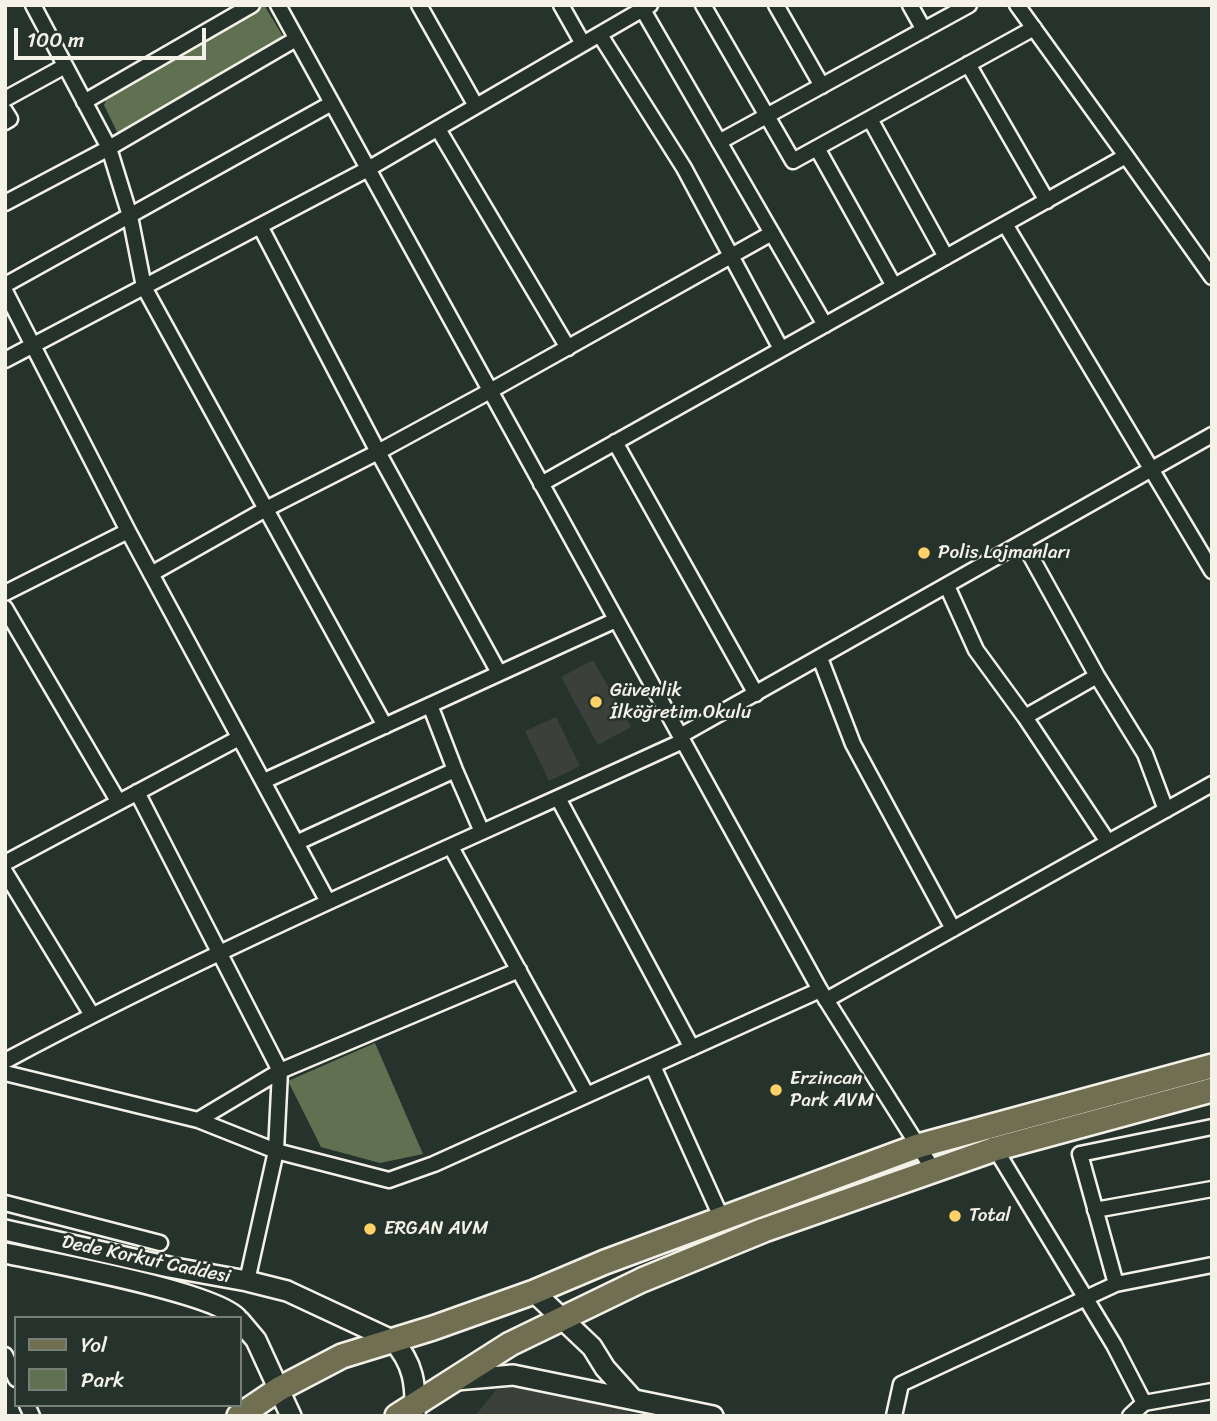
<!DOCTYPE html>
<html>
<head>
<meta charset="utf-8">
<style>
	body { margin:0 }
	#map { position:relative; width:1217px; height:1421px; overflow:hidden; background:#26332d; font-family:Sriracha,sans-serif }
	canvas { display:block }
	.frame { position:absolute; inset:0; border:7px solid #f4f1e8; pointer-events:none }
	.legend { position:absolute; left:14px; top:1316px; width:228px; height:91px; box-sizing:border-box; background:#26332d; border:2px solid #787f78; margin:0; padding:9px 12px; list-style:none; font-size:21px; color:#f4f1e8 }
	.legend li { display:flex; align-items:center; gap:14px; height:35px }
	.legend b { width:35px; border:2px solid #787f78 }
	.scale { position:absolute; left:14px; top:28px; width:192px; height:32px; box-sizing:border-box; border:4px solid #f4f1e8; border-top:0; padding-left:9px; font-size:21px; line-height:24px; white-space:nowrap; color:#f4f1e8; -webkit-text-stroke:5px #26332d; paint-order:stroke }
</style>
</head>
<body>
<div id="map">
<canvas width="1217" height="1421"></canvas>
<div class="frame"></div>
<ul class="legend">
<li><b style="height:9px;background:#706f52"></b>Yol</li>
<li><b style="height:19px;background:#607152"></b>Park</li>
</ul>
<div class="scale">100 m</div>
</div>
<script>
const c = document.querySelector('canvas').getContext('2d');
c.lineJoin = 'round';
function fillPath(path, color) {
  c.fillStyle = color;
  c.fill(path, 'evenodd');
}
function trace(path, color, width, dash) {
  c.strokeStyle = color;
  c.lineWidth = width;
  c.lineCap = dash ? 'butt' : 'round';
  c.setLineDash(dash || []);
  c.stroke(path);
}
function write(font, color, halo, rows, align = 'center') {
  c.font = font + ' Sriracha,sans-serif';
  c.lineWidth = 5;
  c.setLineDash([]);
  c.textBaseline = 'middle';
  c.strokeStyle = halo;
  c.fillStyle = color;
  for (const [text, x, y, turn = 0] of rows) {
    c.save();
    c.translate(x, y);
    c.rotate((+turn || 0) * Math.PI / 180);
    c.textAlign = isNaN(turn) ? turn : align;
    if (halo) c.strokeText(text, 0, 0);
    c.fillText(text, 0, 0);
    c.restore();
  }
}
const built = new Path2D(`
	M593,660l38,67 -33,18 -37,-68z
	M556,717l24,49 -31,15 -24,-50z
	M519,1387l103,22 16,7h-163l22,-27z`);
const green = new Path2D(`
	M264,5l20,33 -163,96 -4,-2 -13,-27 4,-9z
	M375,1043l48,111 -43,9 -59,-16 -33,-66z`);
const minor = new Path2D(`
	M33,5l76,143 21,68 14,71 241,439
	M278,5l542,985 114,181
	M419,5l57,101
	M561,5l22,39
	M703,5l90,156 241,-133
	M776,5l46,81
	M910,5l14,25
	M643,10l182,315
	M600,35l84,133 97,181
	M968,64l79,137
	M5,99l60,-33
	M84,102l168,-97
	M5,111l5,8 -5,3
	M870,119l76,138
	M438,129l130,219
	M719,142l250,-137
	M817,148l77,138
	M1126,156l86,121
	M5,203l104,-55 187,-109
	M1005,224l207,347
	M260,226l118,226 121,221
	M5,285l327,-182
	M5,291l123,240 200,371
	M5,360l363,-191 282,-164
	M615,442l141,252
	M541,484l585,-328 -109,-151
	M1023,542l74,134 48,78 21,56
	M151,574l115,-65 112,-57 112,-61 282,-158
	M947,586l29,64 49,67 83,125
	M5,593l123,-62
	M5,608l113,193
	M820,658l33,86 100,185
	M430,705l25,65 27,62
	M1025,717l72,-41
	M680,736l532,-301
	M264,781l352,-161
	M137,792l143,279 -4,80 -29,130
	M558,798l134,250
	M296,843l159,-73
	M451,847l136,248
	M5,863l234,-125
	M5,872l87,143
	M826,1000l386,-216
	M5,1061c221,-118 451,-216 678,-320
	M653,1066l69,153
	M5,1073l193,47 78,31 113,29 45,-16 386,-174
	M198,1120l82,-49 239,-101
	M993,1145l121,200 30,58
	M5,1203l155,40
	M1095,1210l117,-21
	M1116,1284l-36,-130 132,-27
	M5,1355l11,24
	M27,1405l5,11
	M894,1416l7,-32 215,-100 96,-19
	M1130,1416l14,-13 68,-12`);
const secondary = new Path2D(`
	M5,1230l164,37 78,14 40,10 105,49c22,23 24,45 23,76
	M5,1253c42,9 209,39 232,65
	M534,1292l58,55 13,21 27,30
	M240,1321l16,19 35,76
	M456,1380l57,-5 200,41`);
const primary = new Path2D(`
	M239,1416l40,-27 63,-33 91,-28 101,-36 71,-30 313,-116 294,-80
	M397,1416l113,-72 132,-64 122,-50 231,-81 217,-59`);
const markers = [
	[924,553,7,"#ffd166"],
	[596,702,7,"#ffd166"],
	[776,1090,7,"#ffd166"],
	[955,1216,7,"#ffd166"],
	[370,1229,7,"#ffd166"]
];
const poiNames = [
	["Polis Lojmanları",938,553],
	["Güvenlik",610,691],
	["İlköğretim Okulu",610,713],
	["Erzincan",790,1079],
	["Park AVM",790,1101],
	["Total",969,1216],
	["ERGAN AVM",384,1229]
];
const streetNames = [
	["Dede Korkut Caddesi",146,1260,12]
];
fillPath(built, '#3b413a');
fillPath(green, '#607152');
trace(minor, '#f4f1e8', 19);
trace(secondary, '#f4f1e8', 24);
trace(primary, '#f4f1e8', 28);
trace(minor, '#26332d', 14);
trace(secondary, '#26332d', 19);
trace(primary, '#706f52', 23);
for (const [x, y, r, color] of markers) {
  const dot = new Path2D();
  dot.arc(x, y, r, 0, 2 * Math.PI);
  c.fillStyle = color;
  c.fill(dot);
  trace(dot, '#26332d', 2.5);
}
write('19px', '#f4f1e8', '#26332d', poiNames, 'left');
write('19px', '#f4f1e8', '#26332d', streetNames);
</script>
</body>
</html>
